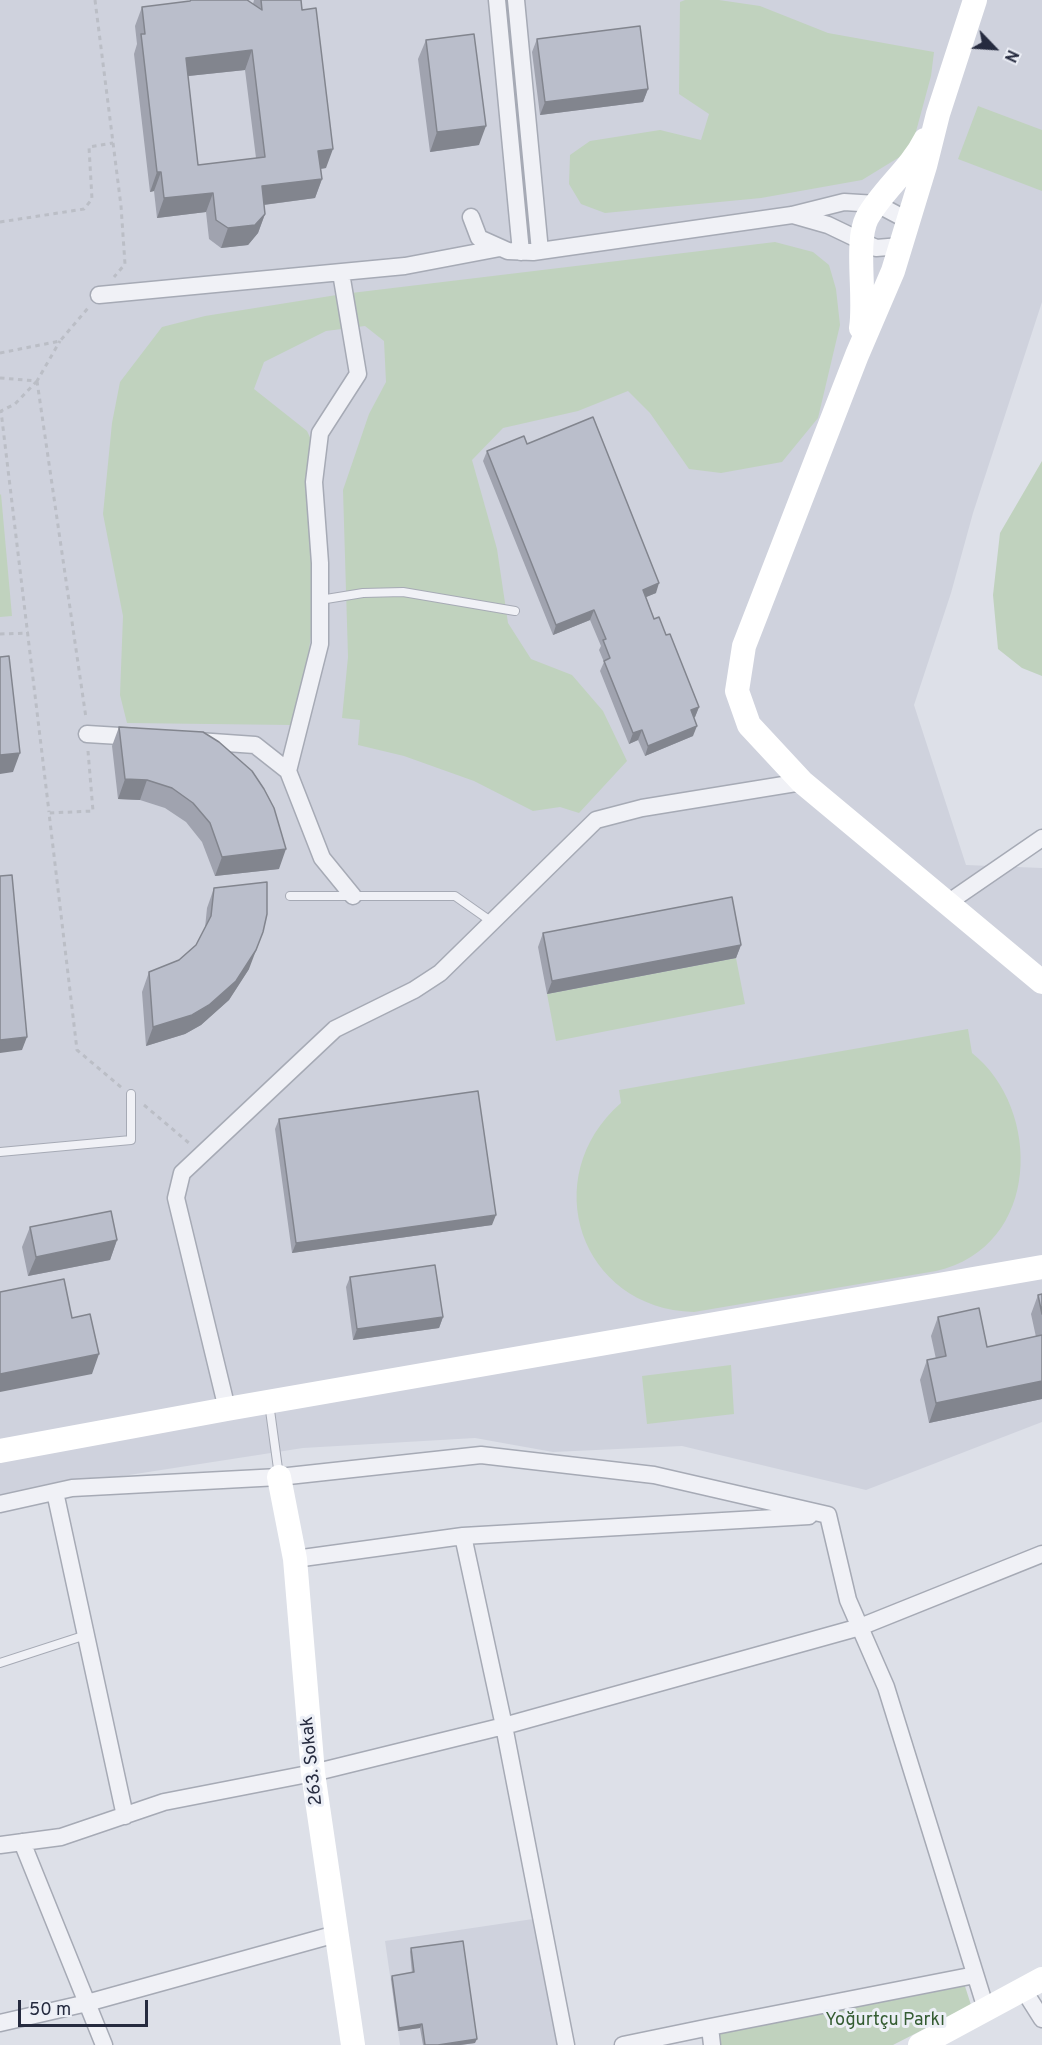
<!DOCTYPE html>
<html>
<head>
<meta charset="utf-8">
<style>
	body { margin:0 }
	#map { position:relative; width:1042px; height:2045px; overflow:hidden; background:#dde0e8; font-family:Overpass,sans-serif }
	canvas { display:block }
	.north { position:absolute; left:964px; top:18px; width:60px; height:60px; -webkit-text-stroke:4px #eceff6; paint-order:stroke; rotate:115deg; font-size:16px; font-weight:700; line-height:24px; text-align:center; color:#262b3f }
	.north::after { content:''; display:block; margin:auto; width:21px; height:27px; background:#262b3f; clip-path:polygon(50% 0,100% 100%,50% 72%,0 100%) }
	.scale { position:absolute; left:18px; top:2000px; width:130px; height:27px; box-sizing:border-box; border:3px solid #262b3f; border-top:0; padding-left:8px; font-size:18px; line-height:21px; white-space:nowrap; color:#262b3f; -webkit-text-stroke:4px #eceff6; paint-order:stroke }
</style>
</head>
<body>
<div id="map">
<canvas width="1042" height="2045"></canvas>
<div class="north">N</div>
<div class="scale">50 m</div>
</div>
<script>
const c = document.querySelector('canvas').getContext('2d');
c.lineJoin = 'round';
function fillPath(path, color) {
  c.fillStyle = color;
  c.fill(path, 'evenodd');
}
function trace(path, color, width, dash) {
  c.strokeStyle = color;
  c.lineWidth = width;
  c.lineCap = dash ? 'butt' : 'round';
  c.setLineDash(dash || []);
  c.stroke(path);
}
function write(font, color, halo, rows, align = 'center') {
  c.font = font + ' Overpass,sans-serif';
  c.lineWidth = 6;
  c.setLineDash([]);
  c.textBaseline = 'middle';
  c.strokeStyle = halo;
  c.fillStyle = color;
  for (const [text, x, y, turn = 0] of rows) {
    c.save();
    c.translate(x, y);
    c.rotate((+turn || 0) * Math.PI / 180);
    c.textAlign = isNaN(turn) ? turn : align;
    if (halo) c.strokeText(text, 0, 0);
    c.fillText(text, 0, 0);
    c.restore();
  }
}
const built = new Path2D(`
	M0,0h1042v302l-69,211 -22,80 -37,112 52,160 76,3v554l-176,68 -184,-44 -129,6 -78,-14 -172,10 -303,47z
	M533,1919l27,126h-160l-15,-104z`);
const green = new Path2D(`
	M685,0h34l41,6 68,27 106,19 -3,24 -20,74 -49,30 -101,18 -156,15 -24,-9 -12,-20 1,-29 20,-14 70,-11 41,10 8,-26 -30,-20 1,-92z
	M978,106l64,24v61l-84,-32z
	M775,242l38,10 16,13 7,24 4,36 -22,93 -36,44 -61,11 -32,-4 -39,-56 -22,-22 -50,20 -75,17 -31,32 25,89 11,74 23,36 41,16 31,36 24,50 -48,52 -19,-6 -27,4 -59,-30 -70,-25 -46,-11 2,-25 -18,-2 6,-61 -5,-167 26,-76 17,-32 -2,-41 -19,-15 -39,5 -62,31 -10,27 53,42 16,34 -9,148 -12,89 -10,23 -165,-2 -7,-28 3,-79 -20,-102 9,-91 8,-41 42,-55 43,-11 138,-22z
	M1042,461v215l-20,-8 -24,-19 -5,-54 7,-62z
	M1,494l11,122 -12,1v-122z
	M736,958l9,46 -189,37 -9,-47z
	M968,1029l4,24c70,55 70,194 -36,218l-242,41c-114,-3 -158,-135 -73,-209l-2,-13z
	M731,1365l3,49 -87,10 -5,-48z
	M963,1980l8,25 -78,40h-173l-1,-12z`);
const path = new Path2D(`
	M95,0l26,206 4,58 -11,13
	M0,222l84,-13 8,-10 -3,-52 24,-4
	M0,353l60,-12 28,-33
	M0,378l37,3 23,-40
	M37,381l49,337
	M37,381l-22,23 -14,7 48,401
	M0,634l29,-1
	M88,751l5,60 -44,2 28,237 45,38
	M144,1105l45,38`);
const lane = new Path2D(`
	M320,600l43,-7 40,-1 112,19
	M290,896h165l37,26
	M0,1152l131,-12v-46
	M269,1403l10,73
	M0,1663l86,-28`);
const street = new Path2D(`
	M497,0l24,252
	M516,0l24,251
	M793,215l35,10 48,23 25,-2
	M471,217l8,21 29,13 25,1 259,-37 52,-13 33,2 32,17
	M99,295l306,-29 95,-18
	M87,734l49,3
	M198,741l57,4 33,26 34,87 31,38
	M288,771l32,-127v-81l-6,-81 6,-49 38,-59 -17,-101
	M949,902l93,-64
	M227,1409l-51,-211 6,-25 153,-144 79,-39 26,-17 156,-153 46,-12 160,-26
	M55,1492l70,324
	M0,1504l72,-16 207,-11 202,-22 173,20 174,40 20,85 38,87 100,322
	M463,1536l346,-20
	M295,1559l168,-23 41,190 62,319
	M22,1842l82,203
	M0,1845l61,-8 103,-35 149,-29 191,-47 356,-99 182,-73
	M1023,1989l19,30
	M0,2023l87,-20 249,-69
	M623,2045l87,-18
	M712,2045l-2,-18 265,-52`);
const secondary = new Path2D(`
	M975,0l-37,114 -13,52 -32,105 -36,84 -113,291 -7,45 12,34 53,57 240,200
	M861,328c5,-30 -6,-87 6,-110 16,-29 43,-48 58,-78
	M0,1451l227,-42 815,-142
	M279,1477l16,82 18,214 40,272
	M920,2045l122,-66`);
const wall = new Path2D(`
	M254,0h47l25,168 -5,1 1,10 -7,19 -51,7 1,9 -7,19 -10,12 -27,3 -12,-9 -3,-27 -49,6 -3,-27 -4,1 -16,-138 3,-10 -2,-18 7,-19 111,-3zM245,70l11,88 -58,7 -10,-89z
	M537,39l111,50 -5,13 -103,13 -8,-63z
	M426,40l53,105 -49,7 -12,-93z
	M527,444l129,149 -10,4 8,22 12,16 33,72 -4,10 -1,1 -1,18 -48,20 -7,-16 -9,4 -29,-73 4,-9 -5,-12 2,-4 -11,-26 -37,15 -70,-174 4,-10z
	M119,727l160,142 -64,7 -13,-34 -16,-20 -21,-14 -25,-8 -22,-1 -6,-53z
	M214,888l35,81 -20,31 -28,25 -16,9 -39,12 -4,-54 7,-20 30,-12 17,-15 9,-17 2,-20z
	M543,933l198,12 -5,13 -189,36 -9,-47z
	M279,1119l213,106 -200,28 -17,-124z
	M30,1227l87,13 -7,20 -82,16 -6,-29z
	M350,1277l93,40 -4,11 -86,12 -7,-53z
	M1042,1294v105l-113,24 -9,-43 7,-20 9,-1 -5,-23 7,-19 49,30 49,-10 -5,-23 7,-19z
	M411,1948l64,95 -15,2h-37l-3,-17 -22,3 -7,-52 1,-3 20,-3 -2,-21z`);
const shadedWall = new Path2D(`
	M252,50l-7,20 -66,7 7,-19z
	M648,89l-5,13 -103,13 5,-13z
	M486,126l-7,19 -49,7 7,-20z
	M333,149l-7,19 -15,2 7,-19z
	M157,172h4l-7,19 -4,1z
	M322,179l-7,19 -60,8 7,-20z
	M213,193l-7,19 -49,6 7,-20z
	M265,214l-7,19 -10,12 -27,3 7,-20z
	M659,583l-3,10 -17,7 4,-10z
	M594,610l-4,10 -37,15 3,-10z
	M699,707l-4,10 -8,3 4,-10z
	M697,726l-4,10 -48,20 3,-10z
	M642,730l-4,10 -9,4 4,-11z
	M20,753l-7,19 -13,2v-19z
	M125,779l22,1 -7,20 -22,-1z
	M286,849l-7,20 -64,7 7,-19z
	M263,932l-14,37 -20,31 -28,25 -16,9 -39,12 7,-19z
	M741,945l-5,13 -189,36 5,-13z
	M27,1037l-5,13 -22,3v-13z
	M496,1215l-4,10 -200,28 4,-10z
	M117,1240l-7,20 -82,16 8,-19z
	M443,1317l-4,11 -86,12 4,-11z
	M99,1354l-7,20 -92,18v-18z
	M1042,1381v18l-113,24 7,-20z
	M422,2024l-2,4 -22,3 1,-3z
	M477,2039l-2,4 -15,2h-22z`);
const building = new Path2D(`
	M191,0h56l15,10 -1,-10h40l1,10 14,-2 17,141 -15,2 4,28 -60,7 3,28 -10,11 -27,3 -12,-8 -3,-27 -49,5 -3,-26h-4l-16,-138h4l-3,-27 48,-6zM252,50l13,107 -67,8 -12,-107z
	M640,26l8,63 -103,13 -8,-63z
	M474,34l12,92 -49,6 -11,-92z
	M593,417l66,166 -16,7 11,29 5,-2 7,18 4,-1 29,73 -8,3 6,16 -49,20 -6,-16 -9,3 -29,-72 6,-3 -7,-18 3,-1 -12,-29 -38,15 -69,-174 37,-15 3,8z
	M9,656l11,97 -20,2v-98z
	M119,727l84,5 16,10 33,29 12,18 10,19 12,41 -64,8 -12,-34 -17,-20 -21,-15 -25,-8 -22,-1z
	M12,875l15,162 -27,3v-164z
	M267,882v32l-4,18 -7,18 -20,31 -27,24 -17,10 -39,12 -4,-55 30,-12 17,-15 15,-29 3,-28z
	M732,897l9,48 -189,36 -9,-48z
	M478,1091l18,124 -200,28 -17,-124z
	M111,1211l6,29 -81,17 -6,-30z
	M435,1265l8,52 -86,12 -7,-52z
	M64,1279l8,39 18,-4 9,40 -99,20v-82z
	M1042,1294v20l-4,-19z
	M979,1308l8,39 55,-12v46l-106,22 -9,-43 19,-4 -8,-39z
	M463,1941l14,98 -39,6h-13l-3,-21 -23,4 -7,-52 22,-4 -3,-24z`);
const streetNames = [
	["263. Sokak",313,1761,-96]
];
const parkNames = [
	["Yoğurtçu Parkı",885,2021]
];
fillPath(built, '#cfd2dd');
fillPath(green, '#c0d2be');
trace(lane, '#a6aab5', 10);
trace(street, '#a6aab5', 19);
trace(path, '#bbbec6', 3, [4.5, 4.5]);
trace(lane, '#f0f1f6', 8);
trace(street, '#f0f1f6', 16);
trace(secondary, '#fff', 24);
fillPath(wall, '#a0a3af');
fillPath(shadedWall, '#82858e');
fillPath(building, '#babecb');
trace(building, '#82858e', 1.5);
write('18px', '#262b3f', '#eceff6', streetNames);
write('18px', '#345c32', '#eceff6', parkNames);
</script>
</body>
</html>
